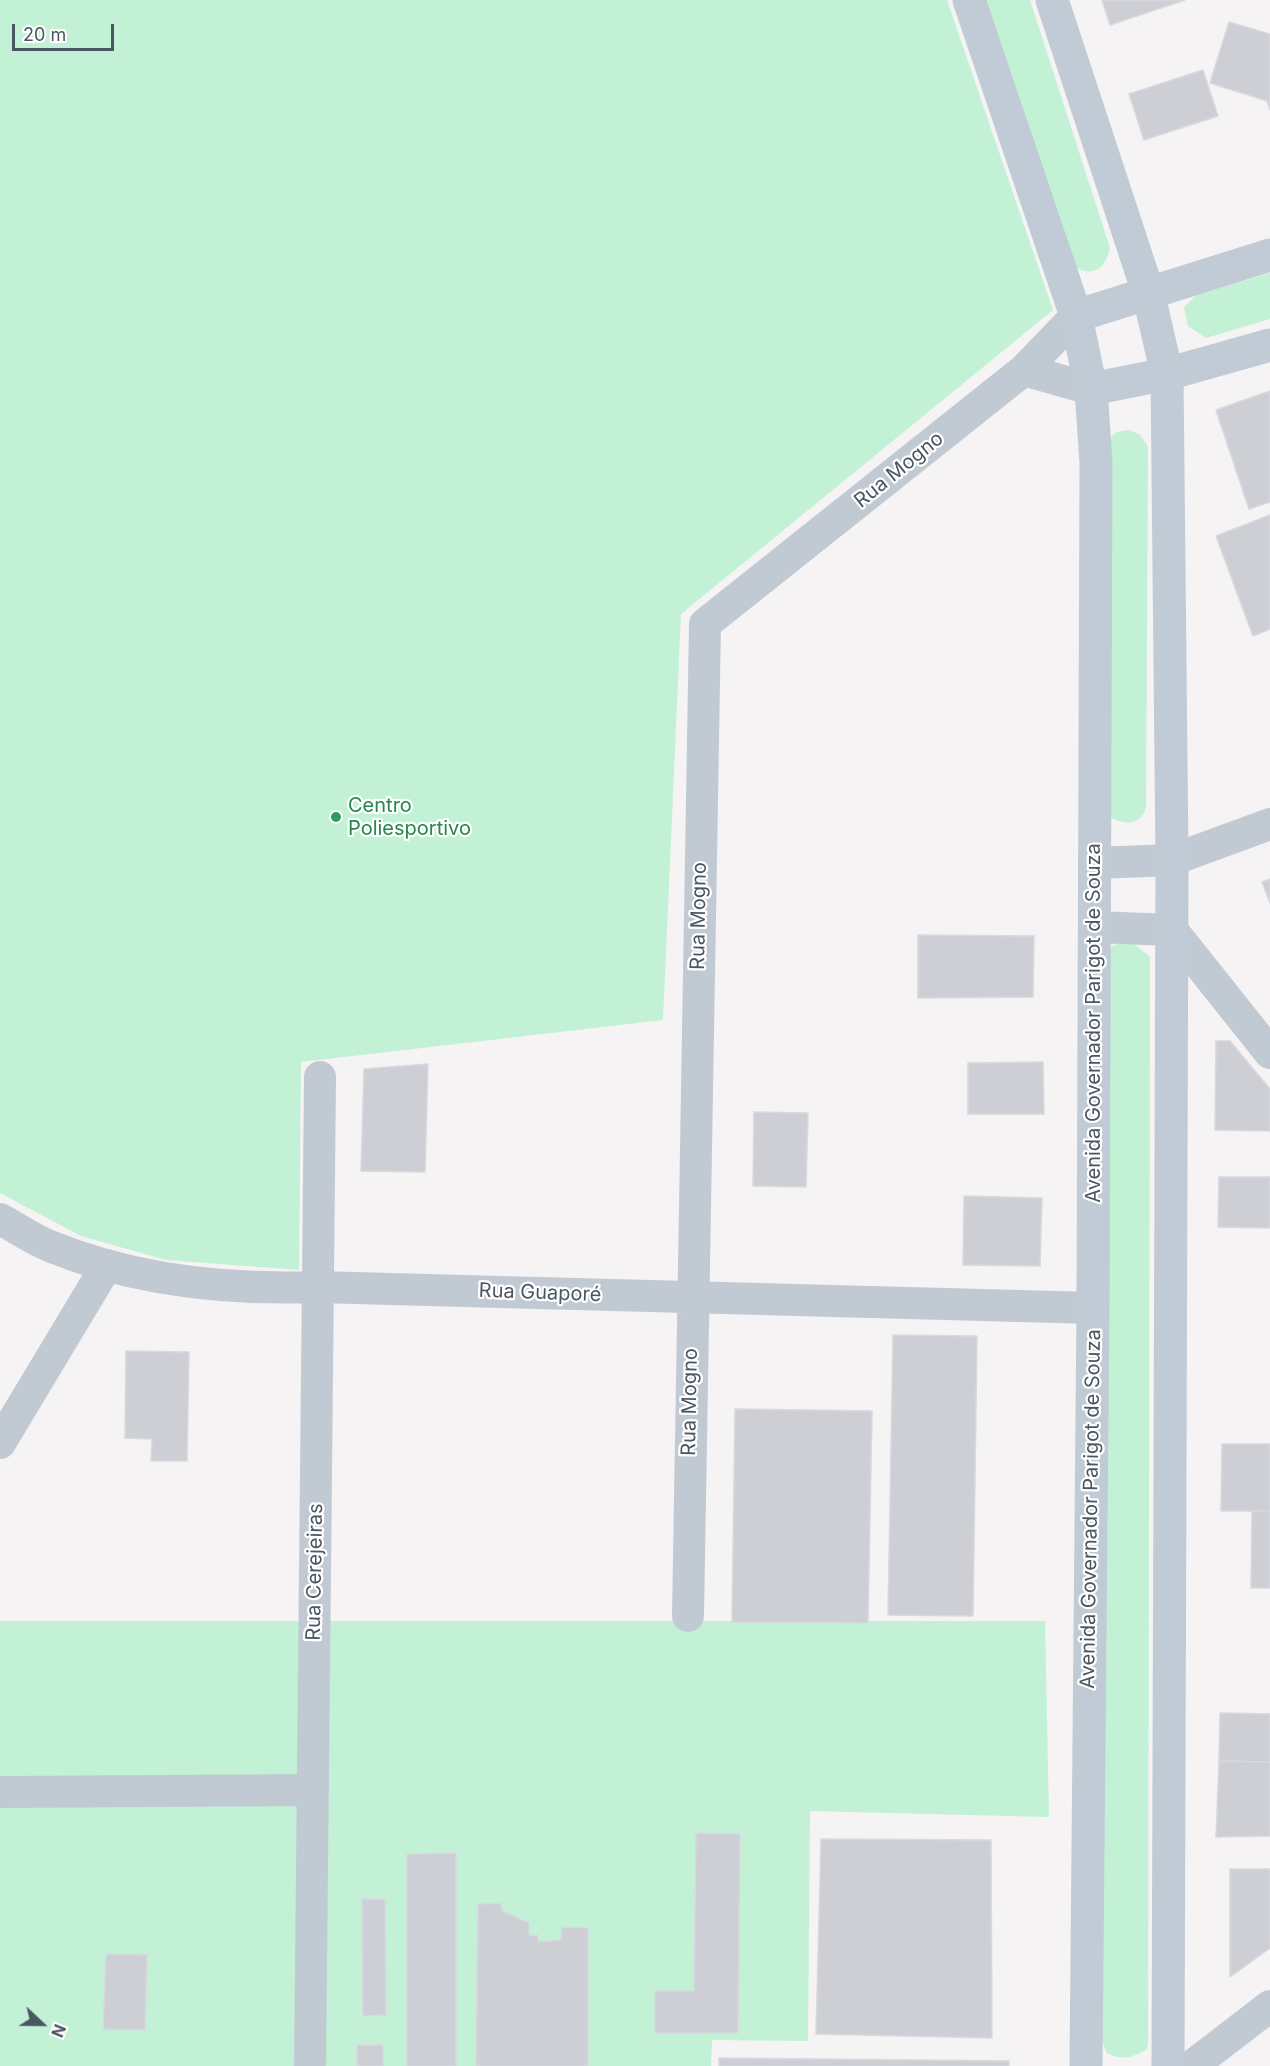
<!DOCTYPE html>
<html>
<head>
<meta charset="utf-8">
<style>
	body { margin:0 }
	#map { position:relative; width:1270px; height:2066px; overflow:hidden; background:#f5f3f3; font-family:Inter,sans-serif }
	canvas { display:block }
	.north { position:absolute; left:12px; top:1994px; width:60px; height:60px; -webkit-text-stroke:4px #fff; paint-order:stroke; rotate:112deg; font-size:16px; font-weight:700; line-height:24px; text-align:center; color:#4a5661 }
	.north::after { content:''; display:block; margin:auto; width:21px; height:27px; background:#4a5661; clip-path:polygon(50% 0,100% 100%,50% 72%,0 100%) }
	.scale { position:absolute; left:12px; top:24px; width:102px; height:27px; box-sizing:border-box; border:3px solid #4a5661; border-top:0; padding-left:8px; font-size:18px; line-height:21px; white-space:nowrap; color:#4a5661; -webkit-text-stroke:4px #fff; paint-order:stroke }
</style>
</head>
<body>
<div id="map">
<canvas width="1270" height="2066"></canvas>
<div class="north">N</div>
<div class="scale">20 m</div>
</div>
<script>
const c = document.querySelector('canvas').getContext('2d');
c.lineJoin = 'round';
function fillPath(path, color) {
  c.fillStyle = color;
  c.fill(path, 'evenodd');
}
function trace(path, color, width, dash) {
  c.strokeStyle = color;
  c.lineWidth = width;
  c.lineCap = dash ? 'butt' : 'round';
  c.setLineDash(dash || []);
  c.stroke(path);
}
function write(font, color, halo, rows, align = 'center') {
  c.font = font + ' Inter,sans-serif';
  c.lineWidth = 4.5;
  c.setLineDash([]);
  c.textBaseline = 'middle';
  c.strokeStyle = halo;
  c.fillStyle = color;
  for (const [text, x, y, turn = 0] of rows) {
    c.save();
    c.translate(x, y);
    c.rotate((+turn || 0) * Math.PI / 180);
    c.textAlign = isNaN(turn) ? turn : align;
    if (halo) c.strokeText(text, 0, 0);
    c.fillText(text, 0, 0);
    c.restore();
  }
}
const green = new Path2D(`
	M0,0h947l106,310 -372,304 -18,406 -362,42 -2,208 -133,-10 -85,-24 -81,-43z
	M981,0h49l80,248c-6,26 -22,30 -42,14z
	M1270,273v46l-64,19 -18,-12 -4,-19 13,-12z
	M1129,430l10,4 9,12 -2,361c-5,18 -21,19 -36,10v-379l7,-6z
	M1119,943h14l17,14 -2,1083 -1,9c-15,9 -24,12 -40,4l-5,-12 7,-1093z
	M0,1621h1045l4,196 -239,-6 -2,230 -96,-1 -1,26h-711z`);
const building = new Path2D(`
	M1102,0h83l-75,25z
	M1229,22l41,12v76l-3,-9 -57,-18z
	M1203,70l15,46 -74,24 -15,-46z
	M1270,391v111l-21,7 -33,-99z
	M1270,515v114l-17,7 -37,-100z
	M1270,879v24l-8,-21z
	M918,935l116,1 -1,61 -115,1z
	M1216,1041h14l40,48v42l-55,-1z
	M1043,1062l1,52h-76v-51z
	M428,1064l-3,108 -64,-1 3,-102z
	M754,1112l54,1 -2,74 -53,-1z
	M1219,1177h51v51l-52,-1z
	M964,1196l78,2 -2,68 -77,-1z
	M893,1335l84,1 -4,280 -85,-1z
	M126,1351l63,1 -2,109h-36l1,-22 -27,-1z
	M735,1409l137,2 -4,212 -136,-1z
	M1222,1444h48v67h-49z
	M1252,1511h18v77h-19z
	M1220,1713l50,1v48l-51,-1z
	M1219,1761l51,1v74l-54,1z
	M696,1833l44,1 -2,199h-83v-42h39z
	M821,1839l170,1 1,198 -176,-4z
	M456,1853v213h-49v-212z
	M1230,1869h40v79l-40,29z
	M362,1899h23l1,116 -23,1z
	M501,1903l1,8 27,12v13l9,-1v7l23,-2 1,-13 26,1v138h-112l2,-162z
	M106,1954l41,1 -2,75 -42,-1z
	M357,2045h26v21h-26z
	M719,2058l290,3v5h-290z`);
const street = new Path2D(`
	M1024,370l67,19
	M1095,863l77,-3 98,-36
	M1095,927l77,3 98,123
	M0,1219c17,9 34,21 52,28 84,34 176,43 265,40l776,21
	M0,1443l107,-178
	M688,1616l17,-992 319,-254 52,-54
	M0,1792l313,-2
	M310,2066l10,-989
	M1192,2066l78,-60`);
const secondary = new Path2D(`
	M969,0l107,316 15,73 5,74 -3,845 -7,758
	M1052,0l96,292 19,82 5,486 -4,1206
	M1076,316l194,-61
	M1091,389l76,-15 103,-29`);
const markers = [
	[336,817,6,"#2e9e5b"]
];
const streetNames = [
	["Rua Mogno",899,470,-39],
	["Rua Mogno",699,916,-89],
	["Avenida Governador Parigot de Souza",1094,1023,-90],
	["Rua Guaporé",540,1293,2],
	["Rua Mogno",690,1402,-89],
	["Avenida Governador Parigot de Souza",1091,1509,-89],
	["Rua Cerejeiras",315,1572,-89]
];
const leisureNames = [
	["Centro",348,806],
	["Poliesportivo",348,829]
];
fillPath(green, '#c3f1d5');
fillPath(building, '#cdcfd5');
trace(building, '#d7d9de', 1.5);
trace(street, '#c1cad2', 32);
trace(secondary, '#c1cbd6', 33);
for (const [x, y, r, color] of markers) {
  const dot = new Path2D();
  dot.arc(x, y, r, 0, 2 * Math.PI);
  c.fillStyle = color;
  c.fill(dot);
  trace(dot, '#fff', 2);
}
write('20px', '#4a5661', '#fff', streetNames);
write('20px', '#27864d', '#fff', leisureNames, 'left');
</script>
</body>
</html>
